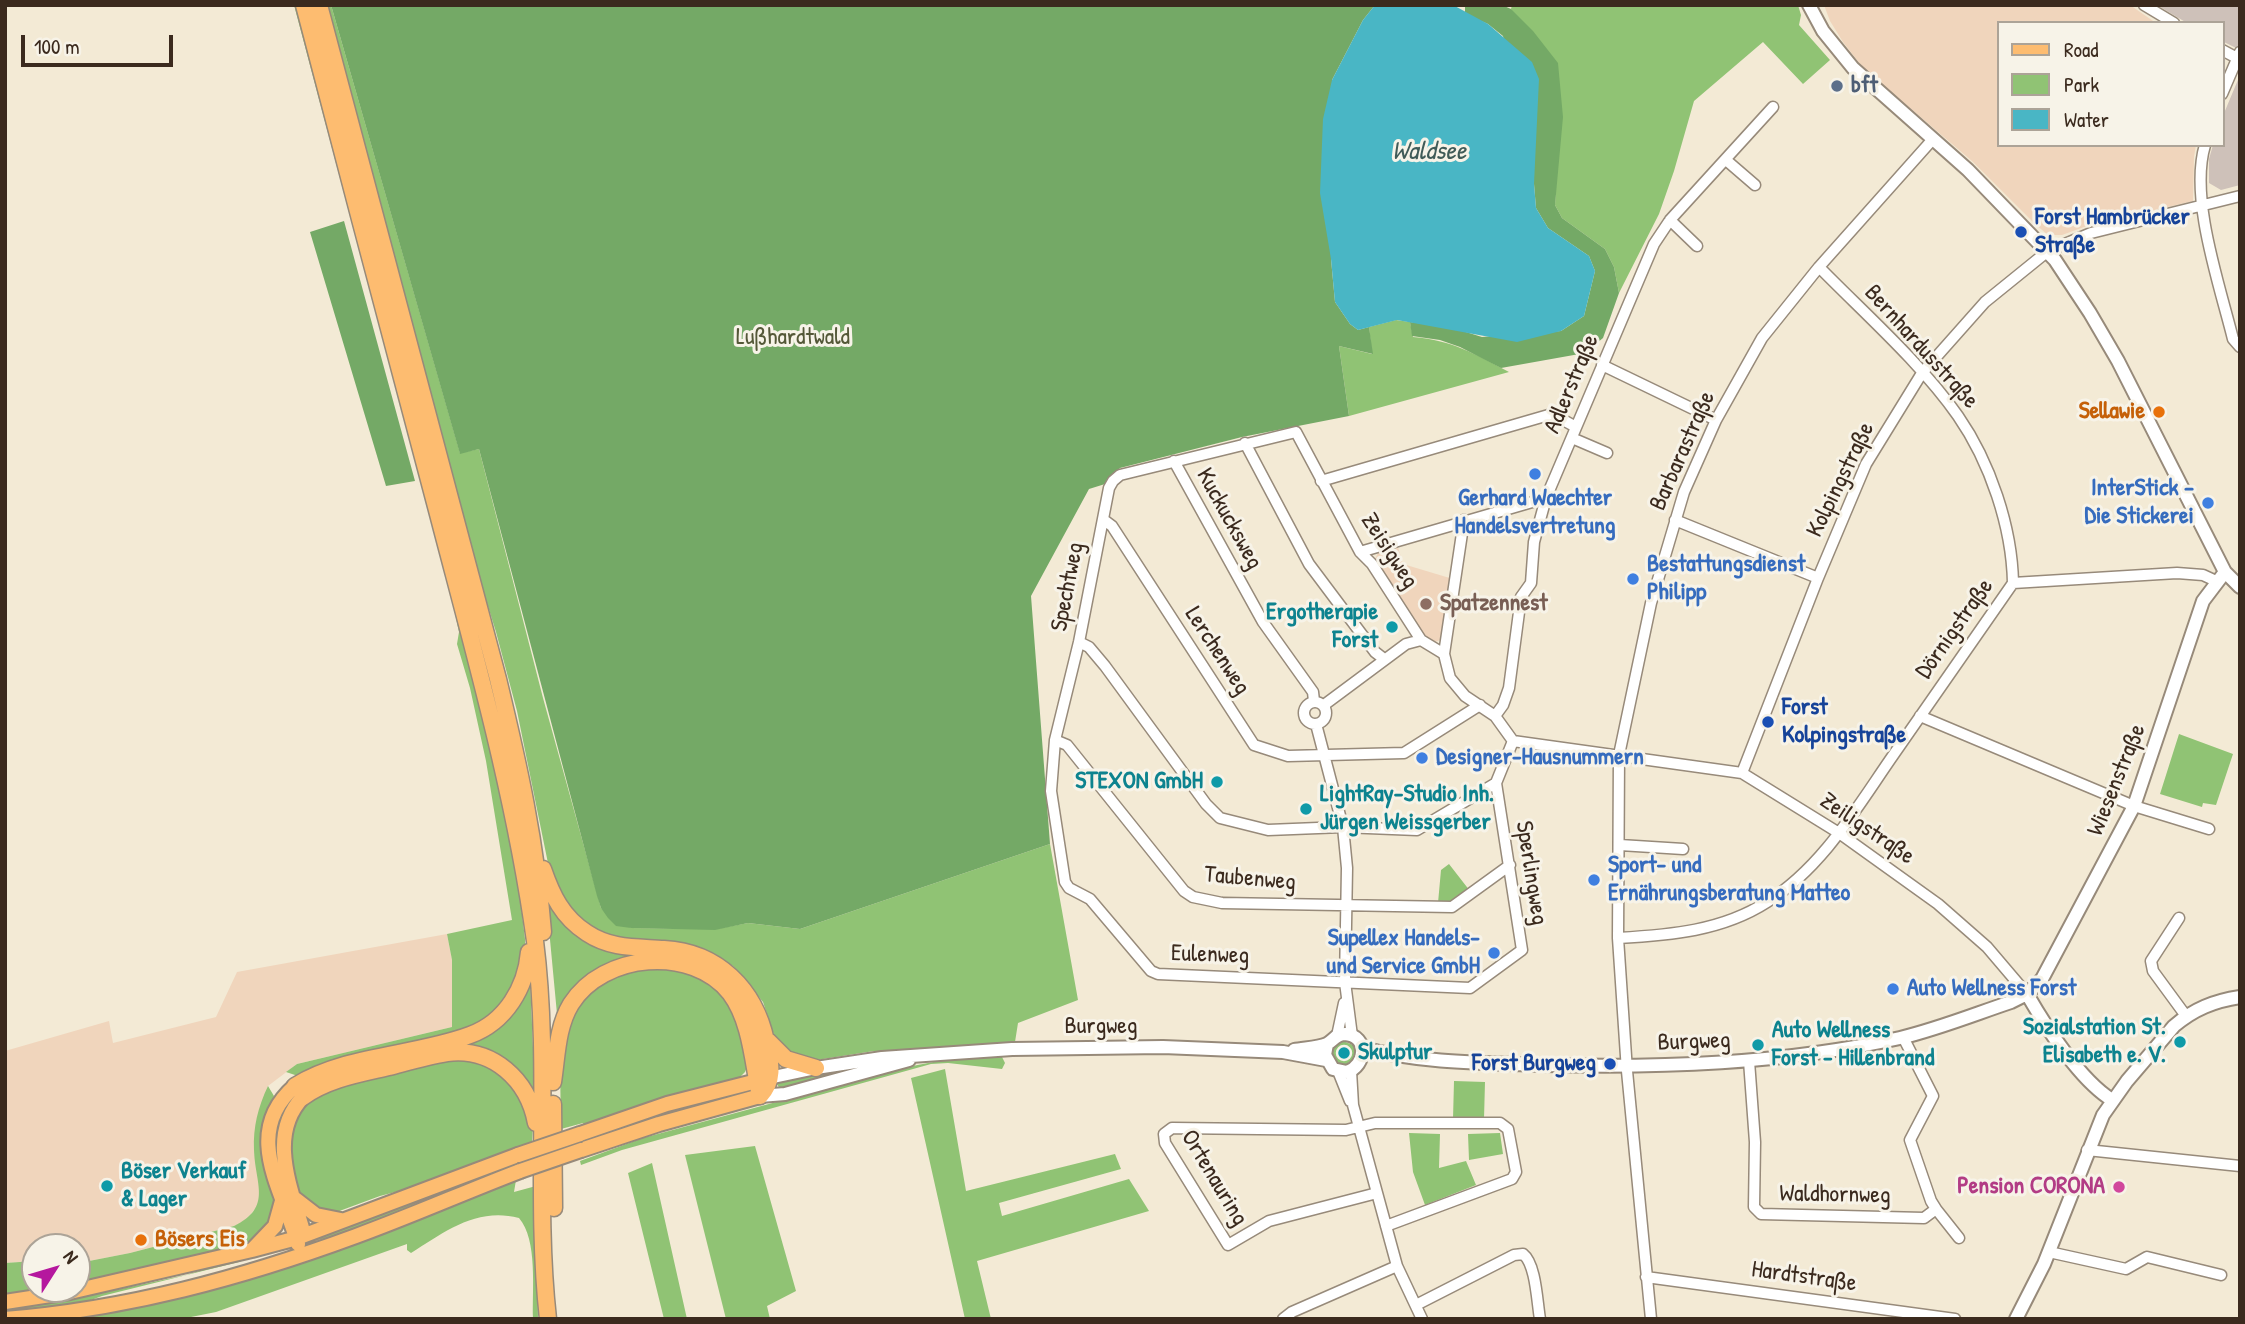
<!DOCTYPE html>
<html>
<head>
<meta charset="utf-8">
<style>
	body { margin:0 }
	#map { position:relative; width:2245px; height:1324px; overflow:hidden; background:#f3ead5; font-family:"Patrick Hand",sans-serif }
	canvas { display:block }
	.frame { position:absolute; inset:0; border:7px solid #3b2a1e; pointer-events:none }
	.legend { position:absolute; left:1997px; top:21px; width:228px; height:126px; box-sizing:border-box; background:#f7f3e8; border:2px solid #aca397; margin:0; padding:9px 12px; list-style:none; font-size:21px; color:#3b2a1e }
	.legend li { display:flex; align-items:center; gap:14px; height:35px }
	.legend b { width:35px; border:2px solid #aca397 }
	.north { position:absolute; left:21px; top:1233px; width:70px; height:70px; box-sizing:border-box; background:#f7f3e8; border:2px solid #aca397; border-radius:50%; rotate:53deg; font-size:19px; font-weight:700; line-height:28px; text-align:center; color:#3b2a1e }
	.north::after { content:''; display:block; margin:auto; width:24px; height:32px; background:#b5179e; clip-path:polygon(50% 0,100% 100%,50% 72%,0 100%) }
	.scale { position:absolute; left:21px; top:35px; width:152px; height:32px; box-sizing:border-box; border:4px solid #3b2a1e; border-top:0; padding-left:9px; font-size:21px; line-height:24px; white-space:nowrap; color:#3b2a1e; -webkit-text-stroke:5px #f7f3e8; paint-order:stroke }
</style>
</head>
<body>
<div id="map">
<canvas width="2245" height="1324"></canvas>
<div class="frame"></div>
<ul class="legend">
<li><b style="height:9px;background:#fdbc70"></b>Road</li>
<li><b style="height:19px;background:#90c374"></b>Park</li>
<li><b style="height:19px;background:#49b6c5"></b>Water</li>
</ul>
<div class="north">N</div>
<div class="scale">100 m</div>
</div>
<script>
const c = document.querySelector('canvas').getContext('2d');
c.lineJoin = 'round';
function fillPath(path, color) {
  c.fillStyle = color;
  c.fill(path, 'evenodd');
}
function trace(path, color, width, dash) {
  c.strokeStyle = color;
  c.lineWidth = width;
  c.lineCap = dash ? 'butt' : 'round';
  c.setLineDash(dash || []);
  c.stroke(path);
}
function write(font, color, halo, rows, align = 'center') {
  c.font = font + ' "Patrick Hand",sans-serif';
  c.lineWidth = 6;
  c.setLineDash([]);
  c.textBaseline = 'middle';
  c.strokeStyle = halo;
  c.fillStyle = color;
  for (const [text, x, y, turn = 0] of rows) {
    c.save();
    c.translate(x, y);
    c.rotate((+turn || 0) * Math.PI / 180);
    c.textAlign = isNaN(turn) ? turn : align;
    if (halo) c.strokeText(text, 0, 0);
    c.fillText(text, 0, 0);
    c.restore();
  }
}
const built = new Path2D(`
	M1824,5h306l26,18h-158v122h198l-2,12 -1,44 -109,26 -22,8h-14l-13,-11 -63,-63 -109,-93 -20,-26 -13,-21z
	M1397,544l6,20 50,15 -10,60 -11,4 -5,-3 -50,-74 -2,-7 4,-8z
	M447,934l5,26v67l-155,37 -29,22 -14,66 6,34 -1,18 -14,17 -11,5 -104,27 -46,9 -7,-2v-13h-42v14l-30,2v-212l104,-30 4,22 103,-26 21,-45z`);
const industrial = new Path2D(`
	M2157,5h83v45l-18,-9v-18h-35z
	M2240,75v110l-19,5 -12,-7v-24l4,-14h9v-27z`);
const green = new Path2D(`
	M294,5h4l187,708 32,158 8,68v17l-17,45 -27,24 -183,51 -12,-4 11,-8 155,-37v-67l-5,-26 65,-14 -26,-159 -16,-73 -13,-44 2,-12 -6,-28z
	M325,5h6l129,448 19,-4 64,249 58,210 30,20 85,1 32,-6 52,6 250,-85 28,156 -60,23 -3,19 -11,3 -96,7 -34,-1 -70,11 -27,-18 -14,-42 -30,-36 -33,-18 -19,-5 -40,1 -44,-12 -28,-23 -18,-31 -34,-167 -21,-79 -38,-122z
	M1512,5h286l3,10 -2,10 31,35 -27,24 -40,-42 -69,59 -20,70 -15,43 -40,79 -5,-26 -9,-18 -43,-31 -7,-13 2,-37 -46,-159z
	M1396,320l14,2 3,15c41,4 60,16 96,35l-160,44 -10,-70 33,8 -3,-27z
	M2179,734l54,20 -17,51 -13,-2 -1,4 -42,-13z
	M1449,864l21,27 -19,14 -13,-2 3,-33z
	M546,897c13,24 33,44 60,52 24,8 50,4 75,8 36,7 65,35 75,71 3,13 9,29 6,42 -12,-18 -7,-52 -24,-75 -28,-40 -96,-50 -138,-26 -19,12 -29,26 -39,44l-4,1z
	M635,968h45l43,24 16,33 8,42 -2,5 -10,10 -150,46 -2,-5 -22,6 -1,-64 7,-44 29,-38z
	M530,978l5,116 -49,-41 -178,31 163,-43z
	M1343,1041l10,4 3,7 -2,7 -9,6 -8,-2 -4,-7v-8z
	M1001,1055l4,8 -3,6 -54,-6 -17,1 -309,86 -41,15 -1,-4 63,-23 259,-70 47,-9z
	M456,1057l29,5 28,19 20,43 -1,20 -99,38 -53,14 -46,17 -16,-3 -16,-12 -4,-7 -8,-22 2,-52 28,-26z
	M892,1061l-112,28 -3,-5 5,-5z
	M945,1069l21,122 149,-37 6,15 -122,34 3,13 127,-37 20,32 -172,50 14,58h-26l-54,-241z
	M1454,1081l31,1 -1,37h-31z
	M268,1086l6,10c-2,18 -12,36 -12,53 0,30 26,58 0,82 -7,7 -13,11 -22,15l-163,39v-25l7,2 46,-9 104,-27c39,-19 21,-42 20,-76 -1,-23 4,-43 14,-64z
	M1409,1133l31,1 -1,34 27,-7 10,24 -51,20 -12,-33z
	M1500,1133l3,21 -34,6 -1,-26z
	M755,1146l41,145 -29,15 3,13h-44l-41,-164z
	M652,1163l35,156h-23l-36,-146z
	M516,1180l-2,12 22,-6 2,133h-5c-1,-29 5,-79 -14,-101 -43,-11 -74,14 -108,35l-4,-3v-6l-191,68 -35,7h-137l79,-10z
	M446,1189c-28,13 -108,53 -135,51z
	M284,1245l-45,17 -137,34 -19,7 -78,9v-3l87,-14 94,-20z
	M35,1261v28h19l-49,7v-33z`);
const forest = new Path2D(`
	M331,5h1044l-12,15 -31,60 -1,179 4,43 15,22 8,6 11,-3 4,27 -34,-8 10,70 -107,21 -122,31 -15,16 -16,5 -58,107 19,248 -250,85 -52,-6 -33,7 -84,-2 -15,-2 -8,-8 -7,-10 -4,-12 -118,-447 -19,5z
	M1465,5h37l9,4 22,22 25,32 5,54 -8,88 7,13 43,31 9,18 5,26 -16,45 -18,15 -84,15 -41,-21 -20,-7 -28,-4 -2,-14 43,6 29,9 79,-6 23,-15 11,-45 -6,-15 -41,-28 -12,-20 -2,-24 -31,-148 -15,-12 -23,-10z
	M344,221l71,260 -29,5 -76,-254z`);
const water = new Path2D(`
	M1375,5h78l35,19 44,38 7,17 -5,105 2,24 12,20 41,28 6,15 -11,45 -23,15 -44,11 -120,-22 -39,10 -8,-6 -15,-22 -4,-43 -11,-66 3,-74 9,-39 31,-60z`);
const minor = new Path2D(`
	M2144,5l30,18
	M2222,50l15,8
	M2222,94l18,-42
	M2205,145c-16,53 15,141 28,194l7,8
	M1726,160l29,25
	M1670,220l27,26
	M1819,267c45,46 102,96 139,149 32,46 54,111 55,167
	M1602,365l114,55
	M1296,432l64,120 12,12 49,76 23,14 6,24 15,18 30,20 18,25 -17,42 26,167 -52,38 -312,-14 -7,-3 -61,-72 -21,-11 -4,-6 -14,-91 4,-51 24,-98 30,-154 4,-7 7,-6z
	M1572,438l35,15
	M1245,443l64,121 66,88 9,7
	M1174,461l89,161 50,70 1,9
	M1321,481l231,-67 24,13
	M1104,520l8,6 142,219 34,11 116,-3 76,-48
	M1675,520l143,58
	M1360,552l186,-54
	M2013,583l164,-10 26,2 13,6
	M1079,642l10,5 16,19 101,138 14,14 48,12 75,-3 74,3 79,-47
	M1444,654l20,-134
	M1304 713a11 11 0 1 1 22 0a11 11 0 1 1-22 0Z
	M1324,705l82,-61 15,-4
	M1495,716l8,-11 6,-17 12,-91 10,-14 3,-41 12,-44 108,-254 16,-24 103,-113
	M1920,716l214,90 75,23
	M1316,724l27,103 4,41 -2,114 7,54
	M1055,740l12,5 117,146 9,6 29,6 230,4 58,-42
	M1513,741l229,32 97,60 99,71 49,43 40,47
	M1742,773l76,-195 48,-114 56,-91 63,-71 63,-51 43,-18 149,-37
	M1620,845l63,4
	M2179,918l-28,43 2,10 33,45
	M1618,938c52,-3 104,-7 149,-36 56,-35 90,-95 127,-148 40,-57 79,-114 119,-171
	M1337,1036l7,-33
	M1749,1061l6,81 -1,65 7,7 163,4 12,-9 -5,-8 -21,-61 23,-44 -30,-59
	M1338,1071l12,30
	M1351,1071l2,34 44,161 25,53
	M2087,1150l153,16
	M1377,1193l-108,28 -41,24 -63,-102 -1,-9 8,-6 174,2 29,-7h125l8,6 8,43 -4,7 -126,47
	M1936,1209l23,29
	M2049,1252l77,17 21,-12 74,18
	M1646,1277l309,42
	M1416,1305l98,-50 9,-1c13,10 14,48 17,65
	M1283,1319l9,-7 105,-46
	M1651,1319l-24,-248 -9,-133 1,-183 32,-152 33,-111 32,-72 46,-82 57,-71 114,-128`);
const tertiary = new Path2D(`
	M1809,5l14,26 30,37 115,102 87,90 35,53 28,48 107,211 15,15
	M2027,994c19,33 53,86 85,106
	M1362,1048c59,15 119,15 179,17 120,3 241,-1 359,-27 38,-9 75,-24 111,-36l16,-8 15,-15 92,-173 69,-205 22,-29
	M1294,1050c10,-2 24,-2 33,-6 7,-4 9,-10 18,-10 24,2 21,32 2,38l-14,-3 -8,-14 2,-11
	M764,1079l52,-11 66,-10 130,-9 151,-2 120,5 43,8
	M760,1096l25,-2 124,-34
	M2016,1319l28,-55 59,-149 24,-34 47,-55c20,-17 40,-25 66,-29`);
const primary = new Path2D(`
	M295,1086c-54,47 -12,104 3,158
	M303,1097c-37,39 -11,93 1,138
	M580,1134l87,-30 90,-23
	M581,1150l78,-26 101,-28
	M294,1198l22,17 25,5
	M254,1248l21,-22 7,-25
	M5,1302l65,-10 182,-42 45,-12 221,-83
	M5,1319c122,-10 237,-41 351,-83 55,-20 109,-44 164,-65`);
const trunk = new Path2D(`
	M304,5c44,170 89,339 134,509 37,142 77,282 97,427 16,126 -1,253 13,378
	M319,5l179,674c21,87 38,163 45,253
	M543,869c9,26 19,48 44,64 24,16 49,14 77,16 54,3 91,40 102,92 4,20 10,38 -6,55
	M768,1041l18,18 30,9
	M553,1082c4,-26 4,-55 18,-78 32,-51 121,-59 159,-11 21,28 23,70 30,103
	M295,1086c52,-32 119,-30 175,-51 36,-13 56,-48 59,-83
	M303,1097c25,-18 56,-23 86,-30 19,-5 39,-11 58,-14 46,-6 81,27 89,70
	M553,1104l1,104`);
const primaryBridge = new Path2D(`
	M518,1155l62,-21
	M520,1171l61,-21`);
const markers = [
	[1837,86,7,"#5c6f8a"],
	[2021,232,7,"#1a4fb4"],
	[2159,412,7,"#e8710a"],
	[1535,474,7,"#3f7fe0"],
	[2208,503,7,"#3f7fe0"],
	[1633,579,7,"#3f7fe0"],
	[1426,604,7,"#8d6e63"],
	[1392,627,7,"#0f9aa8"],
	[1768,722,7,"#1a4fb4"],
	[1422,758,7,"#3f7fe0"],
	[1217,782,7,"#0f9aa8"],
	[1306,809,7,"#0f9aa8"],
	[1594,880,7,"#3f7fe0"],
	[1494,953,7,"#3f7fe0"],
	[1893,989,7,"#3f7fe0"],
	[2180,1042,7,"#0f9aa8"],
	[1758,1045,7,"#0f9aa8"],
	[1344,1053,7,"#0f9aa8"],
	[1610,1064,7,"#1a4fb4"],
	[107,1186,7,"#0f9aa8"],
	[2119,1187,7,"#d1479c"],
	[141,1240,7,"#e8710a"]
];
const serviceNames = [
	["bft",1851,86]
];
const transitNames = [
	["Forst Hambrücker",2035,218],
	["Straße",2035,246],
	["Forst",1782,708],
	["Kolpingstraße",1782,736],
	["Forst Burgweg",1596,1064,"right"]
];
const parkNames = [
	["Lußhardtwald",793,338]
];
const streetNames = [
	["Bernhardusstraße",1921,347,48],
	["Adlerstraße",1572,384,-67],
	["Barbarastraße",1683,451,-66],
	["Kolpingstraße",1841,480,-64],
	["Kuckucksweg",1229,519,61],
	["Zeisigweg",1389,551,57],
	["Spechtweg",1068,587,-79],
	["Dörnigstraße",1955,629,-55],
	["Lerchenweg",1217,651,57],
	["Wiesenstraße",2117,780,-68],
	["Zeiligstraße",1867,829,34],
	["Sperlingweg",1531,873,81],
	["Taubenweg",1250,879,5],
	["Eulenweg",1210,955,2],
	["Burgweg",1101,1027],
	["Burgweg",1694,1042,-2],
	["Ortenauring",1214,1178,59],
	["Waldhornweg",1835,1195,1],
	["Hardtstraße",1804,1277,8]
];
const foodNames = [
	["Sellawie",2145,412],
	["Bösers Eis",155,1240,"left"]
];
const shopNames = [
	["InterStick –",2194,489,"right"],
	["Die Stickerei",2194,517,"right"],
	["Gerhard Waechter",1535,499,"center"],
	["Handelsvertretung",1535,527,"center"],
	["Bestattungsdienst",1647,565],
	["Philipp",1647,593],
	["Designer-Hausnummern",1436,758],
	["Sport- und",1608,866],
	["Ernährungsberatung Matteo",1608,894],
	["Supellex Handels-",1480,939,"right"],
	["und Service GmbH",1480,967,"right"],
	["Auto Wellness Forst",1907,989]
];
const educationNames = [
	["Spatzennest",1440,604]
];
const cultureNames = [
	["Ergotherapie",1378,613,"right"],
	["Forst",1378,641,"right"],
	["STEXON GmbH",1203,782,"right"],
	["LightRay-Studio Inh.",1320,795],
	["Jürgen Weissgerber",1320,823],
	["Sozialstation St.",2166,1028,"right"],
	["Elisabeth e. V.",2166,1056,"right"],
	["Auto Wellness",1772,1031],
	["Forst - Hillenbrand",1772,1059],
	["Skulptur",1358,1053],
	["Böser Verkauf",121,1172],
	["& Lager",121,1200]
];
const hotelNames = [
	["Pension CORONA",2105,1187]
];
const waterNames = [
	["Waldsee",1429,152]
];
fillPath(built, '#f0d5bc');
fillPath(industrial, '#cec1b9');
fillPath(green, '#90c374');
fillPath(forest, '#74a966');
fillPath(water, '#49b6c5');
trace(minor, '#978a7a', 13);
trace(tertiary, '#978a7a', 16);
trace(primary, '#978a7a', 18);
trace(trunk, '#978a7a', 19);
trace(minor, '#fff', 10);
trace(tertiary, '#fff', 12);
trace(primary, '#fdbc70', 14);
trace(trunk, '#fdbc70', 16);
trace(primaryBridge, '#978a7a', 18, []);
trace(primaryBridge, '#fdbc70', 14);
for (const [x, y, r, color] of markers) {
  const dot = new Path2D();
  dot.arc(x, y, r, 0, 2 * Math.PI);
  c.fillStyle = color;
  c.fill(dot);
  trace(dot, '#f7f3e8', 2.5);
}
write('bold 24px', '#4e5e75', '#f7f3e8', serviceNames, 'left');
write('bold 24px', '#164399', '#f7f3e8', transitNames, 'left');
write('24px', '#545838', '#f7f3e8', parkNames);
write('24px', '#3b2a1e', '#f7f3e8', streetNames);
write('bold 24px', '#c56008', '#f7f3e8', foodNames, 'right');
write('bold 24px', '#366cbe', '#f7f3e8', shopNames, 'left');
write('bold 24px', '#785e54', '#f7f3e8', educationNames, 'left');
write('bold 24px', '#0d838f', '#f7f3e8', cultureNames, 'left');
write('bold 24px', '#b23c85', '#f7f3e8', hotelNames, 'right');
write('italic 26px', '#405b58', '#f7f3e8', waterNames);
</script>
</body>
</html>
